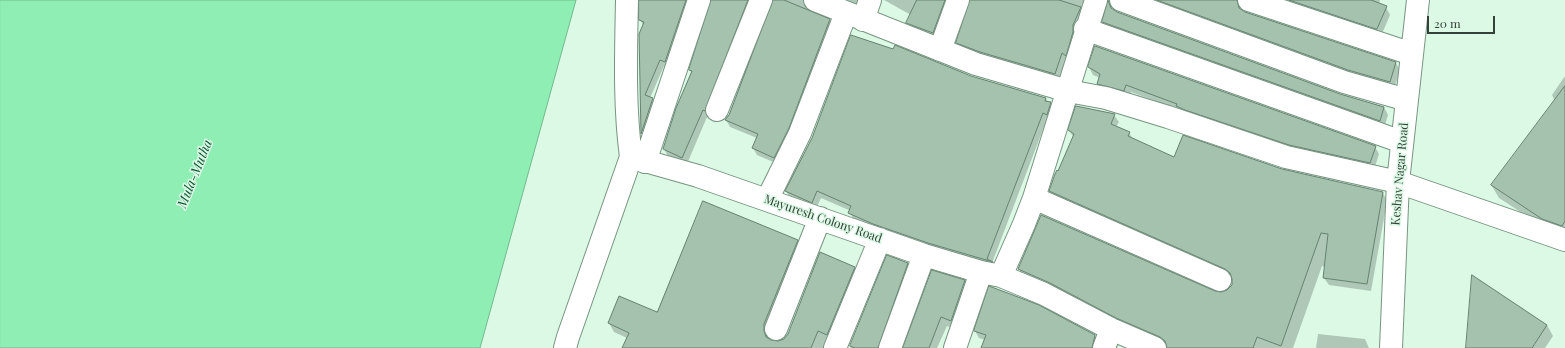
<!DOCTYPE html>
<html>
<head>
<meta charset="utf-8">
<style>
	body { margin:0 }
	#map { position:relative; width:1565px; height:348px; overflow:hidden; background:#dbf9e5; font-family:"Playfair Display",serif }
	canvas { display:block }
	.scale { position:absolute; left:1427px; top:16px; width:68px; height:18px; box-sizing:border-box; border:2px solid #344038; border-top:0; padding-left:5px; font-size:12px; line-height:14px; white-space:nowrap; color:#344038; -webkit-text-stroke:3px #dbf9e5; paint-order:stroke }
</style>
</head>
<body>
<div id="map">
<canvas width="1565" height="348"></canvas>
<div class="scale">20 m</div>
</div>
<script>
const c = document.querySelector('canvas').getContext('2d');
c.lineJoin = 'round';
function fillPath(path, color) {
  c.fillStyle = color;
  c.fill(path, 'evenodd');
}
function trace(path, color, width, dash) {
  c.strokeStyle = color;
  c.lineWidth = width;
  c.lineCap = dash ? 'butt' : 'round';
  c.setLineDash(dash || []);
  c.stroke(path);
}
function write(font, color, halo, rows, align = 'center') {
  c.font = font + ' "Playfair Display",serif';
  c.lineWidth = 3;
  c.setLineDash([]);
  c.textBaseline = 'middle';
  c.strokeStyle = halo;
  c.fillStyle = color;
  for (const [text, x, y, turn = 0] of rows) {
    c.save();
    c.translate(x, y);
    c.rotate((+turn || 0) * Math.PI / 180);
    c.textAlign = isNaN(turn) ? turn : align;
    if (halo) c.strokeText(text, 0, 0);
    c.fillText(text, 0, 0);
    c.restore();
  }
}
const water = new Path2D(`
	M0,0h576l-96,348h-480z`);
const shadow = new Path2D(`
	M640,0h53l-24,68 -5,-2 -14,32 7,8 -12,34 -3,-6 -2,-99 3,-10 -3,-5z
	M712,0h43l-46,118 -2,-1 -20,47 -19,-8 -4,-7 28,-75 -2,-4z
	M774,0h35l-3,10 23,10 5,8 -56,136 -21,-9 -4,-7 4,-10 -27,-11 -4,-7 3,-5z
	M833,0h31l-5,9z
	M884,0h68l-15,40 -25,-10 -5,-7 4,-8z
	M971,0h119l-20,62 -4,-2 -7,21 -98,-31 -4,-8z
	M1109,0h6l-3,10 4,3 223,82 45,12 4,8 -4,13 -276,-99 -5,-7z
	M1143,0h100l-3,10 5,3 151,50 4,7 -6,19z
	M1273,0h107l-1,4 7,3 4,8 -9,21z
	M1089,67l286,80 4,7 -5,16 -80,-18 -163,-60 -3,5 -26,-6 -4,-8 2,-5 -7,-3z
	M1565,76v160l-15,-5 -51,-33 -7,-12 63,-85 -3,-6z
	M971,77l75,22 8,10 -3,12 -4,-2 -55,144 3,4 -141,-47 -4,-7 1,-2 -30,-13 -5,11 -26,-11 -4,-7z
	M1114,115l5,7 -3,5 13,6 4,6 41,19 108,12 101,23 4,8 -16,90 -42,-6 -5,-7 1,-11 -3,-1 -29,82h-123l-147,-71 -4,-8 22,-53 174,76 6,1 7,-2 4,-6 1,-6 -3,-3 -175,-77 -5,-8 24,-53 -5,-8z
	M797,241l5,9 -33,84v6l9,2 7,-3 69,-72 6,9 -30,72h-207l4,-10 -13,-6 -5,-9 48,-10z
	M887,256l20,7 6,10 -28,75h-35z
	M964,281l6,9 -14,40 -9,-4 -10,22h-33z
	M1547,325l6,11 -8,12h-78z
	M975,331l120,5 4,7 -1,5h-116l3,-8 -6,-2z
	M1318,334l47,5 4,9h-53z`);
const building = new Path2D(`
	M639,0h47l-21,62 -5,-2 -15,35 8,3 -12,36 -2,-100 5,-12 -5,-2z
	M711,0h37l-43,111 -2,-1 -21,48 -19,-9 13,-41 16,-37 -3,-1z
	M773,0h11l46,19 -41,109 -15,30 -22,-10 6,-14 -33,-14 4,-5z
	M917,0h28l-12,33 -27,-10z
	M970,0h89l22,7 -8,18v7l-7,24 -4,-3 -7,21 -75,-22 -24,-9z
	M1108,0l3,8 6,4 223,82 44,13 -4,14 -278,-99z
	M1157,0h80l2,8 6,4 151,50 -6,20 -42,-12z
	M1289,0h82l16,6 -10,23z
	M851,35l42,14 2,-4 76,31 75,22 -1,3 6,1 -4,13 -4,-2 -56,146 6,3 -65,-19 -55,-19 -25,-11 3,-7 -34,-15 -5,12 -27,-12 27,-53z
	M1095,46l281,100 -6,17 -81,-18 -104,-35 -9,-4 1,-2 -51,-19 -2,6 -27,-7 3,-10 -12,-7z
	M1565,86v135l-3,5 -20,-7 -51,-34z
	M1076,106l39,8 -4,10 19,8 -2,4 46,21 9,-22 99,34 101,23 -16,92 -44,-6 5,-44 -7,-1 -40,113 -24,-9 -4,11h-86l-2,-7 -5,-4 -44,-19 -66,-35 -32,-14 23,-54 174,76 6,1 6,-2 5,-5v-6l-2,-6 -5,-4 -176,-78 6,-17 2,-4 1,1 16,-37 -6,-4z
	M703,201l95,39 -34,84v7l2,6 5,3 7,1 6,-2 4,-5 32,-82 35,15 -28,68 -9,-4 -7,17h-189l7,-15 -21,-10 11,-27 38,16z
	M887,255l21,8 -30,85h-23l-5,-2z
	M932,270l33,10 -14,41 -10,-4 -12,31h-26z
	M1472,275l75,50 -15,23h-66z
	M989,286l50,19 56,30 -3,13h-111l5,-13 -12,-4z`);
const minor = new Path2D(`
	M815,0l161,64 92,27 38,7 62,19 118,40 112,25 167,58
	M1121,0l223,82 63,18
	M1249,0l163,54
	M863,20l7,-20
	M1085,29l317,113
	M940,50l18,-50
	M717,110l44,-110
	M631,157l67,19 226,79 57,17 20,4 43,18 67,35 44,19
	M645,162l54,-162
	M1034,198l186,82
	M767,200l33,-67 46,-120
	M1001,276l23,-52 10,-26 62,-198
	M776,329l44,-111
	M565,348l3,-11 63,-180c-7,-52 -5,-105 -4,-157
	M835,348l45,-109
	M890,348l34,-93
	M955,348l26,-76
	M1104,348l7,-19
	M1391,348l7,-166 20,-182`);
const streetNames = [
	["Keshav Nagar Road",1400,174,-85],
	["Mayuresh Colony Road",823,219,19]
];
const waterNames = [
	["Mula-Mutha",195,174,-68]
];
fillPath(water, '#8eeeb3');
trace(water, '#73ba8e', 1);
fillPath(shadow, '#0003');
fillPath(building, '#a5c2ae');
trace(building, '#65816f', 1);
trace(minor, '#789481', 24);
trace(minor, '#fff', 22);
write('12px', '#344038', '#dbf9e5', streetNames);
write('italic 13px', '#0b5632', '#dbf9e5', waterNames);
</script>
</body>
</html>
